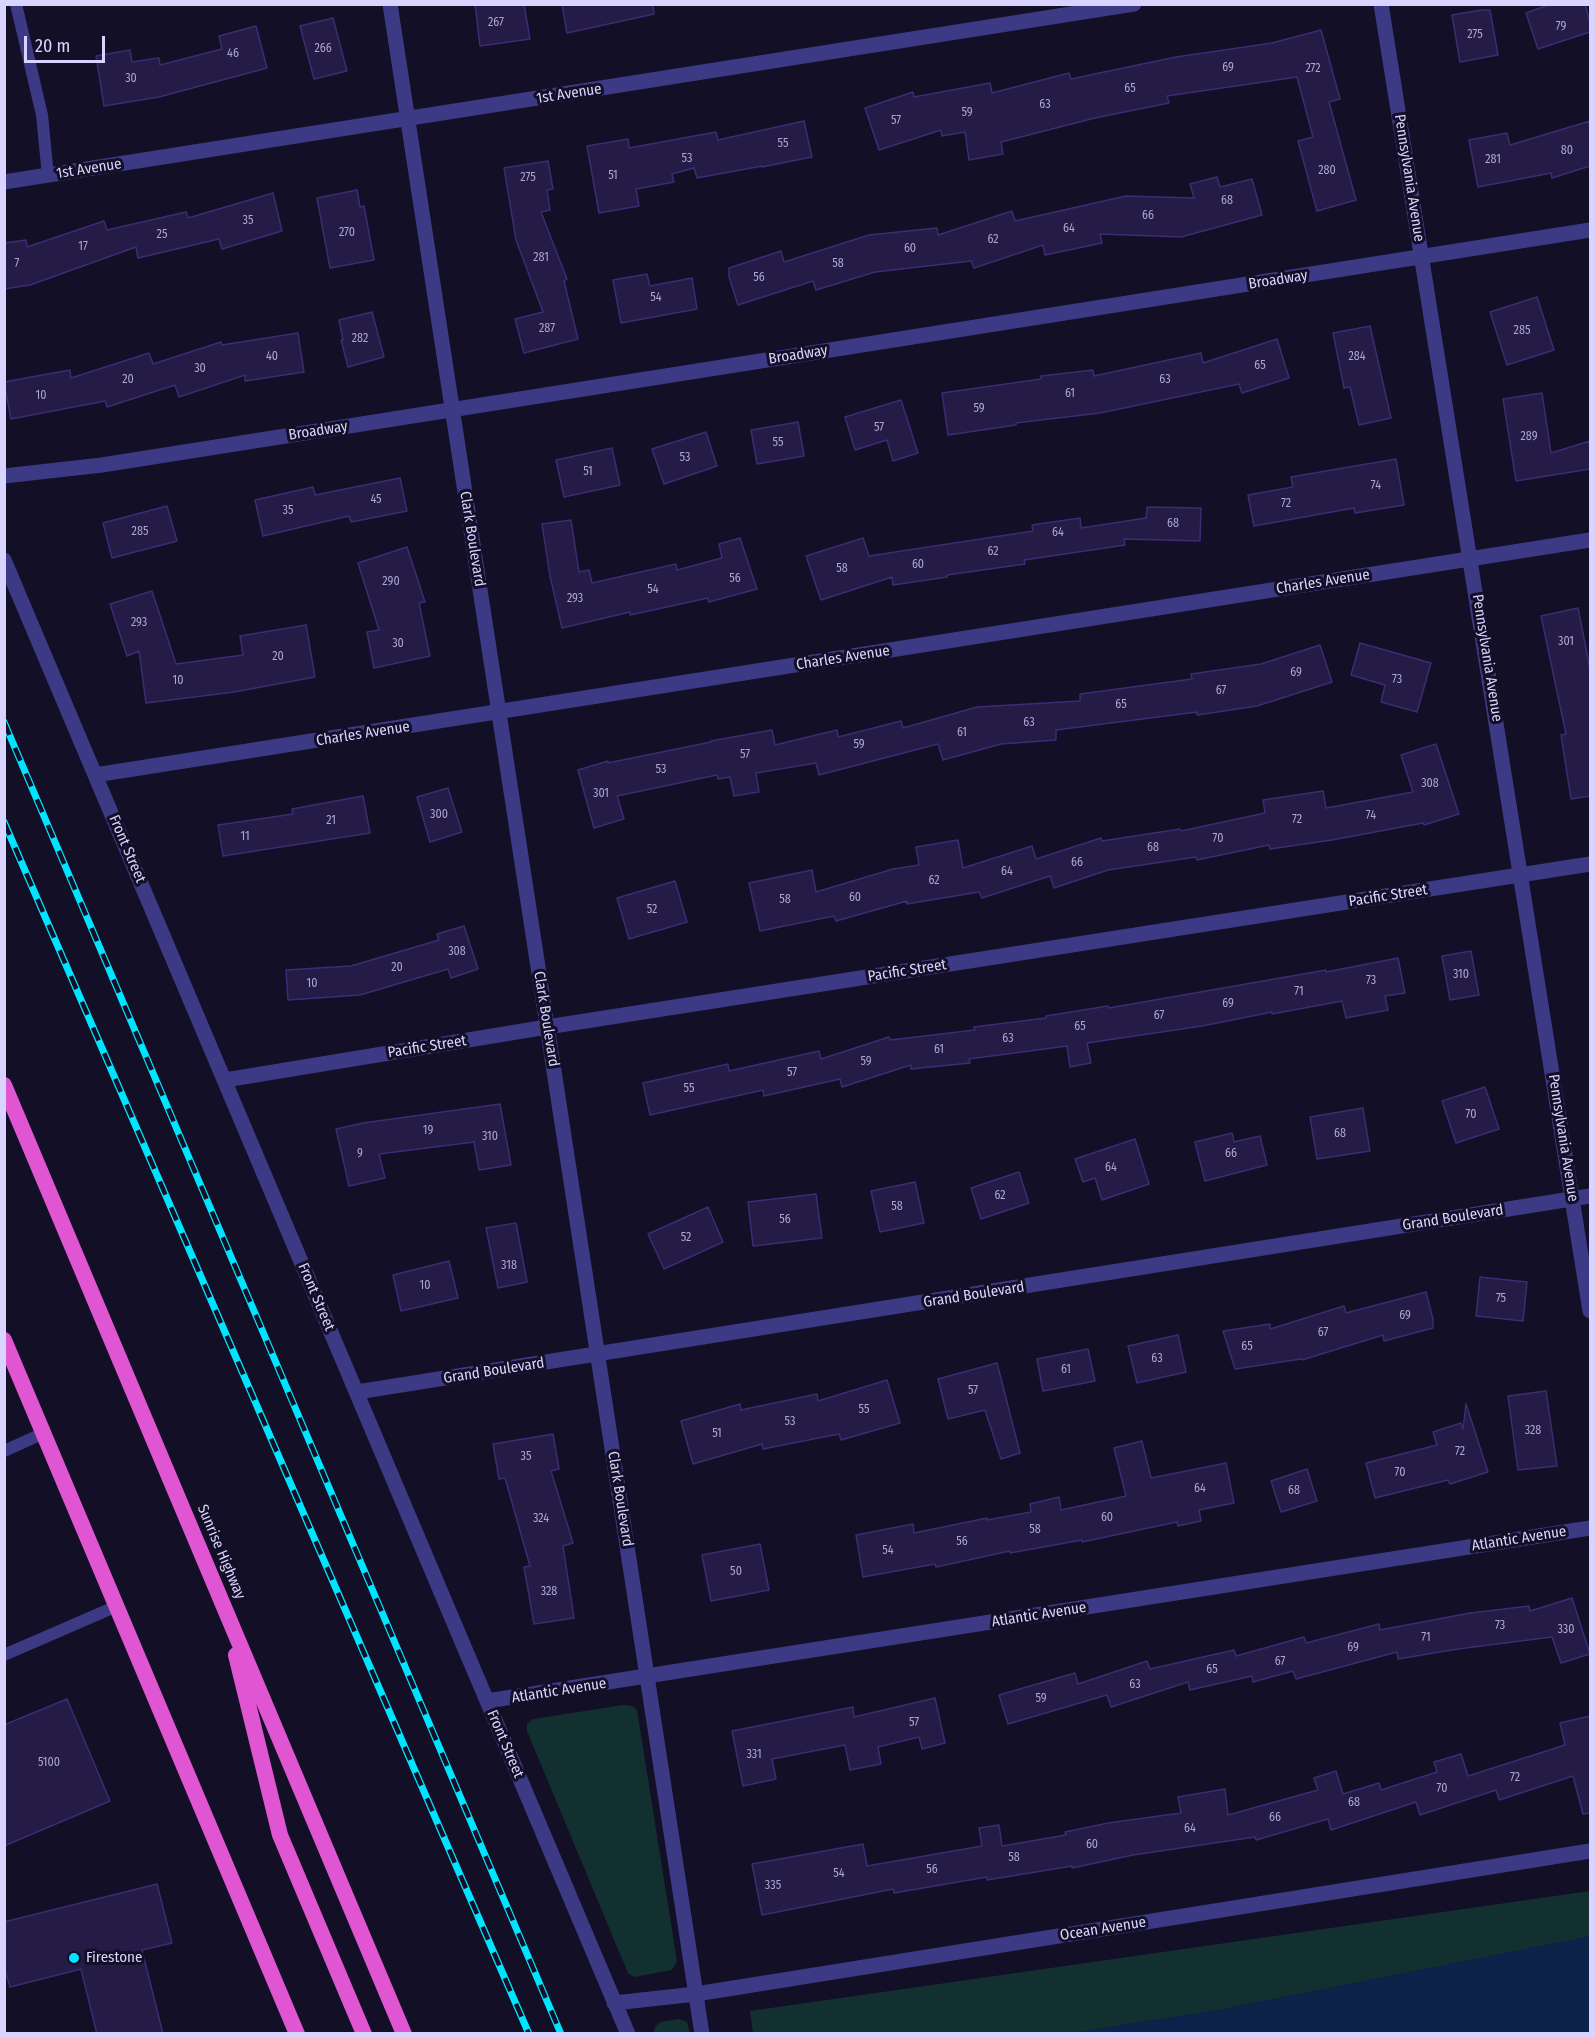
<!DOCTYPE html>
<html>
<head>
<meta charset="utf-8">
<style>
	body { margin:0 }
	#map { position:relative; width:1595px; height:2038px; overflow:hidden; background:#130f26; font-family:"Fira Sans Condensed",sans-serif }
	canvas { display:block }
	.frame { position:absolute; inset:0; border:6px solid #d9d4ff; pointer-events:none }
	.scale { position:absolute; left:24px; top:36px; width:81px; height:27px; box-sizing:border-box; border:3px solid #d9d4ff; border-top:0; padding-left:8px; font-size:18px; line-height:21px; white-space:nowrap; color:#d9d4ff; -webkit-text-stroke:4px #130f26; paint-order:stroke }
</style>
</head>
<body>
<div id="map">
<canvas width="1595" height="2038"></canvas>
<div class="frame"></div>
<div class="scale">20 m</div>
</div>
<script>
const c = document.querySelector('canvas').getContext('2d');
c.lineJoin = 'round';
function fillPath(path, color) {
  c.fillStyle = color;
  c.fill(path, 'evenodd');
}
function trace(path, color, width, dash) {
  c.strokeStyle = color;
  c.lineWidth = width;
  c.lineCap = dash ? 'butt' : 'round';
  c.setLineDash(dash || []);
  c.stroke(path);
}
function write(font, color, halo, rows, align = 'center') {
  c.font = font + ' "Fira Sans Condensed",sans-serif';
  c.lineWidth = 6;
  c.setLineDash([]);
  c.textBaseline = 'middle';
  c.strokeStyle = halo;
  c.fillStyle = color;
  for (const [text, x, y, turn = 0] of rows) {
    c.save();
    c.translate(x, y);
    c.rotate((+turn || 0) * Math.PI / 180);
    c.textAlign = isNaN(turn) ? turn : align;
    if (halo) c.strokeText(text, 0, 0);
    c.fillText(text, 0, 0);
    c.restore();
  }
}
const green = new Path2D(`
	M623,1705l9,1 5,4 40,251 -5,9 -38,7 -6,-4 -101,-242v-7l6,-5z
	M1590,1891v142l-837,1 -3,-23z
	M679,2019l8,3 3,11h-36c0,-13 14,-12 25,-14z`);
const water = new Path2D(`
	M1590,1936v97h-519l151,-24z`);
const building = new Path2D(`
	M475,4h49l6,35 -50,7z
	M562,4h91l1,10 -87,19z
	M1551,4h34l5,19v9l-52,17 -12,-36z
	M1481,10h9l8,45 -38,7 -8,-47z
	M333,18l14,53 -33,8 -14,-53z
	M256,26l11,42 -108,29 -55,9 -8,-50 34,-6 2,12 27,-4 1,7 62,-16 -3,-13z
	M1321,30l19,69 -11,3 27,98 -39,11 -19,-70 15,-4 -16,-60 -130,19 2,7 -74,15 -94,24 2,12 -34,6 -4,-28 -23,4 -1,-6 -62,20 -14,-42 48,-16 1,5 76,-14 2,10 77,-20 2,6 105,-22 96,-14z
	M804,121l8,36 -50,10v-1l-65,12 -3,-10 -22,6 2,8 -38,7 3,17 -40,7 -12,-67 41,-7 1,9 87,-16 2,8z
	M1590,121v45l-38,12 -1,-5 -73,14 -9,-47 38,-7 3,12z
	M548,161l5,28 -6,1 3,20 -9,2 26,67 -3,2 14,58 -54,14 -9,-34 28,-7 -27,-72 -12,-72z
	M1217,177l3,10 32,-8 10,36 -81,22 -81,-3 2,9 -57,12 -2,-10 -69,23 -3,-7 -96,11 -59,18 -3,-9 -75,24 -9,-28v-9l52,-17 3,11 85,-27 68,-7 1,7 74,-24 3,10 111,-25 68,2 -4,-14z
	M357,190l3,17 4,-1 10,54 -44,8 -13,-70z
	M273,193l9,38 -60,18 -3,-10 -81,19 -2,-11 -106,38 -26,4v-46l22,-3 1,7 77,-26 3,9 79,-18 2,6z
	M647,274l3,12 42,-8 5,31 -76,14 -8,-43z
	M1537,297l17,53 -47,15 -17,-53z
	M372,312l12,45 -36,10 -7,-27h2l-4,-20z
	M1370,326l21,92 -32,7 -9,-38 -6,1 -11,-55z
	M298,333l6,39 -59,9v-6l-66,22 -4,-12 -68,22 -2,-6 -94,18 -7,-37 66,-12 1,8 78,-25 4,11 68,-22 1,3z
	M1277,339l12,39 -47,15 -3,-9 -139,29 -84,10v2l-68,10 -6,-42 99,-14v-3l52,-6 1,6 107,-23 2,10z
	M1542,393l9,60 39,-12v28l-74,12 -13,-82z
	M901,400l17,53 -25,8 -6,-21 -32,10 -10,-33z
	M798,422l6,34 -47,8 -6,-34z
	M706,432l11,34 -53,18 -12,-35z
	M612,448l8,37 -56,12 -8,-37z
	M1396,459l8,46 -49,8 -1,-5 -100,18 -6,-31 45,-8 -2,-10z
	M400,478l7,33 -56,11 -2,-6 -86,20 -8,-36 58,-13 2,8z
	M167,506l10,35 -65,17 -9,-35z
	M1147,507l54,1 -1,33 -76,-2 1,6 -101,15 1,4 -78,11v2l-54,8 -1,-8 -71,23 -15,-44 57,-18 6,18 164,-25 -1,-6 48,-7 1,10 65,-10z
	M571,520l8,52 10,-2 3,13 84,-19 1,6 45,-12 -3,-14 21,-6 17,51 -48,13 -1,-4 -78,17v-3l-68,16 -12,-52 -8,-52z
	M407,547l18,55 -6,1 11,53 -56,12 -7,-36 12,-2 -21,-67z
	M152,591l24,73 67,-9 -3,-19 66,-11 9,52 -81,15 -88,11 -7,-52 -12,5 -17,-52z
	M1578,608l12,61v127l-19,3 -10,-64 5,-1 -25,-118z
	M1360,643l71,20 -14,49 -36,-10 4,-17 -34,-10z
	M1320,645l12,37 -75,24 -60,9v-3l-141,18v10l-55,4 -58,16 -5,-16 -119,31 -3,-12 -60,10 3,19 -25,4 -4,-19 -12,2 -1,-4 -100,21 7,23 -30,9 -16,-58 30,-9v2l103,-21v-1l61,-11 3,15 62,-15 1,7 63,-16 2,7 74,-21 103,-6v-7l112,-15 -1,-5 70,-10z
	M1436,744l23,70 -35,11 -1,-2 -91,17 -62,9 -1,-4 -72,15 -1,-3 -88,13 -54,18 -4,-12 -68,22 -3,-6 -72,12v-3l-71,20 -2,-5 -74,15 -11,-48 63,-13 4,22 77,-23 26,-4 -3,-18 42,-7 5,28 69,-22 4,13 65,-21 1,3 78,-12 1,2 84,-18 -2,-13 60,-9 3,17 87,-16 -12,-37z
	M448,788l14,44 -32,10 -13,-45z
	M363,796l7,37 -147,23 -5,-31 75,-11 -1,-5z
	M675,881l12,41 -58,17 -12,-41z
	M464,926l14,43 -27,9 -3,-9 -88,26 -72,5 -2,-30 65,-4 88,-26 -2,-6z
	M1471,951l8,44 -29,5 -8,-44z
	M1398,958l7,35 -20,3 3,14 -42,8 -4,-17 -70,13v-2l-70,14 -115,17 4,20 -21,4 -3,-21 -98,13 1,4 -59,6v-4l-69,22 -2,-8 -76,17 -1,-6 -113,25 -7,-32 85,-19 1,7 90,-20 2,8 68,-22 1,3 85,-10 -1,-3 72,-9v-2l62,-10 1,2 217,-38v2z
	M1485,1087l14,42 -43,14 -14,-42z
	M500,1104l11,61 -32,5 -5,-28 -95,12 6,24 -36,8 -13,-57 27,-6z
	M1363,1108l7,43 -53,8 -7,-42z
	M1232,1133l2,9 26,-6 7,29 -62,16 -10,-39z
	M1135,1139l14,45 -47,16 -7,-22 -12,4 -8,-23z
	M1019,1172l10,31 -48,16 -10,-31z
	M915,1182l9,41 -44,9 -9,-41z
	M816,1194l6,44 -69,8 -5,-44z
	M708,1207l15,35 -59,27 -16,-35z
	M516,1223l11,59 -29,6 -12,-60z
	M449,1261l9,37 -57,13 -8,-36z
	M1480,1277l47,5 -4,39 -47,-5z
	M1426,1292l7,27v9l-49,13 -1,-6 -81,25 -1,-1 -66,10 -12,-38 47,-7v5l74,-23 2,7z
	M1178,1335l8,37 -49,11 -9,-37z
	M1088,1349l7,32 -52,10 -6,-32z
	M997,1363l23,90 -19,6 -16,-49 -37,9 -10,-40z
	M887,1380l13,43 -59,17 -2,-6 -76,15 -1,-5 -69,20 -12,-43 59,-17 1,6 76,-16 1,7z
	M1546,1391l11,75 -39,4 -10,-74z
	M1466,1404l22,68 -38,12 -2,-4 -73,18 -9,-35 71,-18 -4,-13 28,-9 2,6z
	M553,1434l6,35 -8,2 22,72 -10,3 11,72 -40,6 -10,-57 6,-1 -25,-88 -6,1 -6,-35z
	M1142,1441l9,37 75,-15 8,40 -35,7 2,11 -23,5 -1,-4 -95,20v-2l-72,13v-2l-74,16 -1,-3 -72,13 -7,-42 57,-11 1,9 73,-15v2l44,-8 -1,-8 29,-7 2,13 65,-14 -12,-48z
	M1307,1469l10,32 -36,11 -10,-31z
	M760,1544l9,46 -58,11 -9,-46z
	M1572,1598l18,56 -29,9 -9,-26 -94,12 -60,10 -1,-7 -101,27 -3,-8 -40,11 -1,-6 -62,14 -2,-8 -77,25 -4,-12 -99,29 -9,-29 76,-22 3,11 69,-23 3,8 84,-19 2,6 68,-19 2,6 73,-19 1,6 90,-17 59,-7 1,5z
	M935,1698l10,45 -23,6 -3,-12 -41,10 3,17 -31,6 -5,-25 -73,14 4,20 -33,7 -11,-55 121,-24 1,10z
	M67,1699l43,102 -106,45v-121z
	M1590,1716v97l-7,1 -10,-38 -74,24 -3,-10 -76,25 -4,-13 -85,28 -3,-11 -72,21 -1,-3 -122,18 -61,13v-2l-85,14v-3l-93,16 -1,-4 -131,26 -10,-51 111,-20 4,22 115,-20 -3,-18 20,-3 3,21 64,-11 -1,-3 43,-9 73,-10 -3,-16 47,-8 3,26 90,-25 -4,-12 22,-7 7,23 36,-11 2,7 56,-18 -3,-10 27,-8 7,22 97,-31 -5,-22z
	M157,1884l15,59 -30,7 21,84h-66l-16,-65 -71,18 -6,-20v-45z`);
const service = new Path2D(`
	M16,4l26,111 6,61
	M4,1451l40,-18
	M4,1655l113,-49`);
const minor = new Path2D(`
	M1381,4l209,1307
	M4,182l1130,-178
	M4,476l98,-11 1488,-235
	M4,560l624,1474
	M95,775l1495,-235
	M225,1080l322,-53 1043,-163
	M357,1392l1233,-196
	M487,1701l1103,-173
	M614,2003l82,-9 894,-143`);
const tertiary = new Path2D(`
	M390,4l312,2030`);
const trunk = new Path2D(`
	M4,1085l400,949
	M4,1340l293,694
	M236,1655l44,180 84,199`);
const rail = new Path2D(`
	M4,722l557,1312
	M4,822l525,1212`);
const markers = [
	[74,1958,6,"#00e5ff"]
];
const numberNames = [
	["267",496,23],
	["79",1561,27],
	["275",1475,35],
	["266",323,49],
	["46",233,54],
	["69",1228,68],
	["272",1313,69],
	["30",131,79],
	["65",1130,89],
	["63",1045,105],
	["59",967,113],
	["57",896,121],
	["55",783,144],
	["80",1567,151],
	["53",687,159],
	["281",1493,160],
	["280",1327,171],
	["51",613,176],
	["275",528,178],
	["68",1227,201],
	["66",1148,216],
	["35",248,221],
	["64",1069,229],
	["270",347,233],
	["25",162,235],
	["62",993,240],
	["17",83,247],
	["60",910,249],
	["281",541,258],
	["7",17,264],
	["58",838,264],
	["56",759,278],
	["54",656,298],
	["287",547,329],
	["285",1522,331],
	["282",360,339],
	["40",272,357],
	["284",1357,357],
	["65",1260,366],
	["30",200,369],
	["20",128,380],
	["63",1165,380],
	["61",1070,394],
	["10",41,396],
	["59",979,409],
	["57",879,428],
	["289",1529,437],
	["55",778,443],
	["53",685,458],
	["51",588,472],
	["74",1376,486],
	["45",376,500],
	["72",1286,504],
	["35",288,511],
	["68",1173,524],
	["285",140,532],
	["64",1058,533],
	["62",993,552],
	["60",918,565],
	["58",842,569],
	["56",735,579],
	["290",391,582],
	["54",653,590],
	["293",575,599],
	["293",139,623],
	["301",1566,642],
	["30",398,644],
	["20",278,657],
	["69",1296,673],
	["73",1397,680],
	["10",178,681],
	["67",1221,691],
	["65",1121,705],
	["63",1029,723],
	["61",962,733],
	["59",859,745],
	["57",745,755],
	["53",661,770],
	["308",1430,784],
	["301",601,794],
	["300",439,815],
	["74",1371,816],
	["72",1297,820],
	["21",331,821],
	["11",245,837],
	["70",1218,839],
	["68",1153,848],
	["66",1077,863],
	["64",1007,872],
	["62",934,881],
	["60",855,898],
	["58",785,900],
	["52",652,910],
	["308",457,952],
	["20",397,968],
	["310",1461,975],
	["73",1371,981],
	["10",312,984],
	["71",1299,992],
	["69",1228,1004],
	["67",1159,1016],
	["65",1080,1027],
	["63",1008,1039],
	["61",939,1050],
	["59",866,1062],
	["57",792,1073],
	["55",689,1089],
	["70",1471,1115],
	["19",428,1131],
	["68",1340,1134],
	["310",490,1137],
	["9",360,1154],
	["66",1231,1154],
	["64",1111,1168],
	["62",1000,1196],
	["58",897,1207],
	["56",785,1220],
	["52",686,1238],
	["318",509,1266],
	["10",425,1286],
	["75",1501,1299],
	["69",1405,1316],
	["67",1323,1333],
	["65",1247,1347],
	["63",1157,1359],
	["61",1066,1370],
	["57",973,1391],
	["55",864,1410],
	["53",790,1422],
	["328",1533,1431],
	["51",717,1434],
	["72",1460,1452],
	["35",526,1457],
	["70",1400,1473],
	["64",1200,1489],
	["68",1294,1491],
	["60",1107,1518],
	["324",541,1519],
	["58",1035,1530],
	["56",962,1542],
	["54",888,1551],
	["50",736,1572],
	["328",549,1592],
	["73",1500,1626],
	["330",1566,1630],
	["71",1426,1638],
	["69",1353,1648],
	["67",1280,1662],
	["65",1212,1670],
	["63",1135,1685],
	["59",1041,1699],
	["57",914,1723],
	["331",754,1755],
	["5100",49,1763],
	["72",1515,1778],
	["70",1442,1789],
	["68",1354,1803],
	["66",1275,1818],
	["64",1190,1829],
	["60",1092,1845],
	["58",1014,1858],
	["56",932,1870],
	["54",839,1874],
	["335",773,1886]
];
const streetNames = [
	["1st Avenue",569,94,-9],
	["1st Avenue",89,169,-9],
	["Pennsylvania Avenue",1409,178,81],
	["Broadway",1278,280,-9],
	["Broadway",798,355,-9],
	["Broadway",318,431,-9],
	["Clark Boulevard",472,539,81],
	["Charles Avenue",1323,582,-9],
	["Charles Avenue",843,658,-9],
	["Pennsylvania Avenue",1487,658,81],
	["Charles Avenue",363,734,-9],
	["Front Street",127,849,67],
	["Pacific Street",1388,896,-9],
	["Pacific Street",907,971,-9],
	["Clark Boulevard",546,1019,81],
	["Pacific Street",427,1047,-9],
	["Pennsylvania Avenue",1563,1138,81],
	["Grand Boulevard",1453,1218,-9],
	["Grand Boulevard",974,1295,-9],
	["Front Street",316,1297,67],
	["Grand Boulevard",494,1371,-9],
	["Clark Boulevard",620,1499,81],
	["Atlantic Avenue",1519,1539,-9],
	["Sunrise Highway",221,1552,67],
	["Atlantic Avenue",1039,1615,-9],
	["Atlantic Avenue",559,1691,-9],
	["Front Street",505,1744,67],
	["Ocean Avenue",1103,1929,-9]
];
const poiNames = [
	["Firestone",86,1958]
];
fillPath(green, '#12302f');
fillPath(water, '#0c2248');
fillPath(building, '#241b47');
trace(building, '#3b2d73', 1.5);
trace(service, '#3d3a85', 12);
trace(minor, '#3d3a85', 15);
trace(tertiary, '#3d3a85', 15);
trace(trunk, '#e055d1', 16);
trace(rail, '#00e5ff', 7);
trace(rail, '#130f26', 4.5, [14]);
for (const [x, y, r, color] of markers) {
  const dot = new Path2D();
  dot.arc(x, y, r, 0, 2 * Math.PI);
  c.fillStyle = color;
  c.fill(dot);
  trace(dot, '#130f26', 2);
}
write('12px', '#aca6d1', null, numberNames);
write('15px', '#d9d4ff', '#130f26', streetNames);
write('15px', '#d9d4ff', '#130f26', poiNames, 'left');
</script>
</body>
</html>
